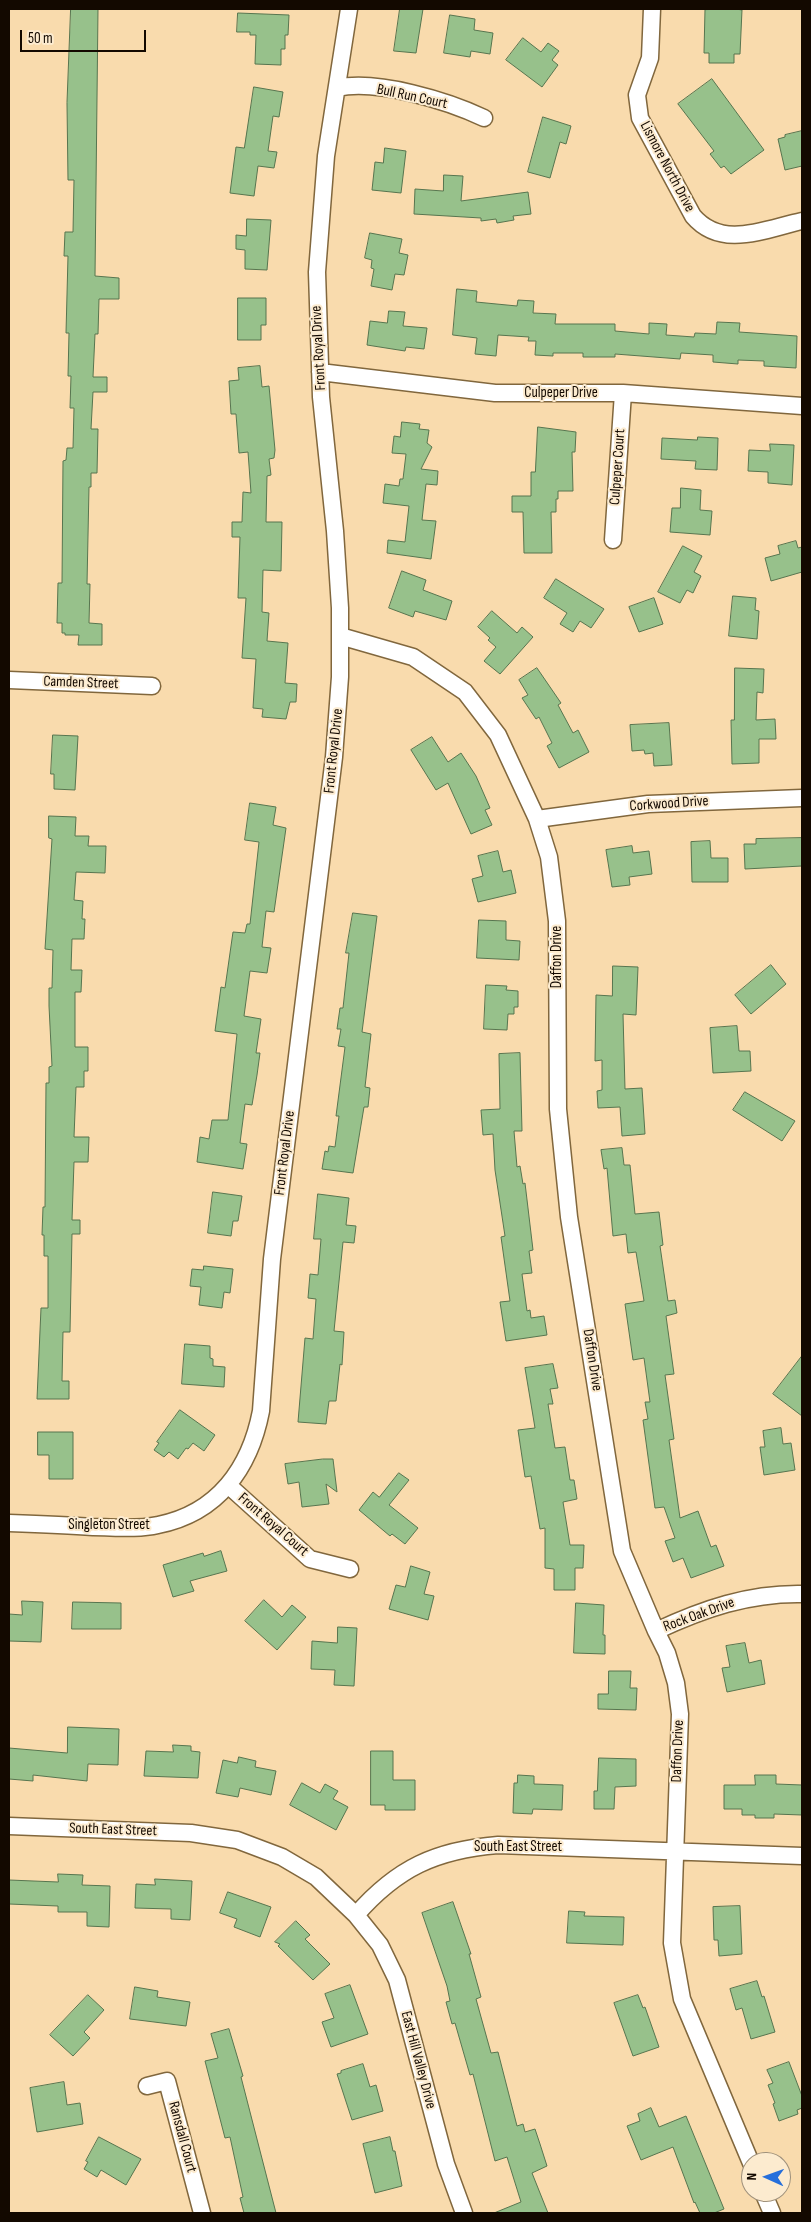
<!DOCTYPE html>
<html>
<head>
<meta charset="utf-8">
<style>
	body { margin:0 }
	#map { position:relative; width:811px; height:2222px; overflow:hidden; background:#f9dbad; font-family:"Sofia Sans Condensed",sans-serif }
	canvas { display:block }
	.frame { position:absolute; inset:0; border:10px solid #130900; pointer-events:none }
	.north { position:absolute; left:741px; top:2152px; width:50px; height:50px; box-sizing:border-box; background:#fcebcf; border:1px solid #9f917c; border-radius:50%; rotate:272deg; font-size:14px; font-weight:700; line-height:20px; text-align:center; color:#130900 }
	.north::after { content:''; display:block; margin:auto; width:18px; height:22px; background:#266fdb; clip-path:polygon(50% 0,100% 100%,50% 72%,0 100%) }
	.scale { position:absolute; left:20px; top:30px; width:126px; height:22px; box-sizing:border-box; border:2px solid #130900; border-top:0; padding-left:6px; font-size:15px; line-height:18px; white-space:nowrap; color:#130900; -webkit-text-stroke:4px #fcebcf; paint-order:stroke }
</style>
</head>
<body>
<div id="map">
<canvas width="811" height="2222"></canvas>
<div class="frame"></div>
<div class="north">N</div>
<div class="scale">50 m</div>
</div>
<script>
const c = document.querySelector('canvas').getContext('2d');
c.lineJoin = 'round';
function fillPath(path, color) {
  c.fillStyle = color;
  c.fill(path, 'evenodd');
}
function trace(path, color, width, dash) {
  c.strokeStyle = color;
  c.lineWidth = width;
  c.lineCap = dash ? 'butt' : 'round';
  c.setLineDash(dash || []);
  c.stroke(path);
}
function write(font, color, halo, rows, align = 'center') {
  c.font = font + ' "Sofia Sans Condensed",sans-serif';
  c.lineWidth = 4;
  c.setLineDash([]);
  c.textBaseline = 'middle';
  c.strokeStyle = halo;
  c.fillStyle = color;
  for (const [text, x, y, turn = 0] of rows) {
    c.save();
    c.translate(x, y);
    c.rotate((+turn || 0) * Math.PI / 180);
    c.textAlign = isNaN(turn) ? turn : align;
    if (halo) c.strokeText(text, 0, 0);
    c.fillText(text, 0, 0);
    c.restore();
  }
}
const building = new Path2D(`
	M71,9h27l-3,267 24,2v21h-20l-1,35h-3l-2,43h14v15h-14l-2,37h7l-1,44h-6v14h-2l-2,97h3l-1,39 13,1v21h-24l1,-10h-14v-2h-3v-10h-5l1,-40h4l1,-122 3,-1 1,-12h6l1,-40h-4l1,-32h-3l1,-43h-3l2,-77h-4l1,-24h8l1,-52h-6l-1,-77z
	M400,9h23l-7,44 -22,-2z
	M736,9l6,1 -2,44h-6v9h-25v-10h-5l1,-43z
	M238,13l51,2 -1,20h-3v14h-4v16l-26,-1 1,-29h-6v-3h-13z
	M450,15l25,4 -1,11 19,3 -3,21 -19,-3 -1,6 -26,-4z
	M523,38l18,14 7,-9 11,8 -7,9 6,5 -16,22 -36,-27z
	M712,79l52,71 -33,24 -7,-8 -3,2 -11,-14 4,-3 -36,-47z
	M254,87l29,5 -4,25 -6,-1 -5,35 9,1 -3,16 -16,-2 -4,30 -24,-3 6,-46 8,1z
	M543,117l28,9 -5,18 -6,-2 -10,36 -22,-6z
	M802,131v35l-17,4 -7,-31 7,-2v-2z
	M385,148l21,3 -5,42 -29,-3 3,-28 8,1z
	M444,175l19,1 -2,25 67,-9 3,22 -18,2 1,4 -17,3 -1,-4 -15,2v-3l-67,-4 1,-25 28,2z
	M247,219l24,1 -4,50 -22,-1v-19l-9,-1v-14l10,1z
	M370,233l32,6 -3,14 9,2 -4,20 -9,-1 -3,16 -21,-4 3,-17 -3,-1 1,-8 -7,-2z
	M457,289l20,2 -1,11 41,4 1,-6 16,1 -1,12 23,1 -1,10h60v7l34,3v-11l18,1 -1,11 28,2 1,-4 21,1 1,-12 23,1 -1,9 58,4 -1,32 -32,-2v-5l-26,-1v4l-25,-2v-7l-32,-2 -1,6 -65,-5v3h-32v-4h-30v3l-18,-1 1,-14h-8l1,-4 -31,-2 -2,21 -21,-2 2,-16 -24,-3z
	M238,298h28v27h-5v15h-23z
	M389,311l16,1 -2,14 24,2 -3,21 -18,-2 -1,4 -38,-6 3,-24 17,2z
	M260,366l2,21 7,-1 6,64 -1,8 -5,1 2,16 -4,1 -1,46h16l-1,49 -18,-1 -1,42 7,1 -2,28 21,2 -3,40 12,1 -1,18h-6l-4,17 -24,-2 1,-8 -10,-1 3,-49 -14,-1 4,-60h-8l2,-61h-8v-15h10l1,-30 8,1 -3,-41 -9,1 -3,-39h-5l-2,-33 10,-1 -1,-12z
	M402,422l18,2 -1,5 10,1 -2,13 5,4 -11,22 17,2 -1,14 -11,-1 -4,36 14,1 -5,38 -44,-6 1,-13 17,2 4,-36 -26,-3 2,-19 14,2 1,-7h3l3,-25 -14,-1 2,-17 6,1z
	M538,427l38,5 -1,20h-3l1,39h-15v8h-2v13h-5l1,41h-28l-1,-41h-11v-16h19v-24h4z
	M698,437l20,1 -1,32 -22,-1 1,-8 -35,-2 1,-21 35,2z
	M770,444l24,1 -2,40 -24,-2v-11l-20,-1 1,-21 21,1z
	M681,488l20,2 -1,20 12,1 -2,24 -40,-3 2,-24h8z
	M796,541l2,7 4,-1v25l-31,9 -6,-23 15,-4 -2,-8z
	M683,546l19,10 -8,16 7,4 -8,17 -6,-3 -7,13 -22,-11z
	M402,571l24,9 -3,10 29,11 -6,19 -31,-9 -2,6 -24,-9z
	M556,579l48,30 -13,19 -11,-7 -7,11 -13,-8 7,-11 -23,-15z
	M733,596l23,2 -1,12 4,1 -2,28 -28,-3z
	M654,598l9,26 -24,8 -10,-25z
	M492,611l25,22 5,-6 11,10 -33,37 -16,-13 12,-14 -8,-7 2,-2 -12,-11z
	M537,668l24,35 -3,2 15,28 5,-3 11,22 -30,16 -12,-22 5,-3 -13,-26 -3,2 -14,-21 6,-3 -9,-15z
	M735,668l29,1 -1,24 -6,-1 -1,28 19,-1 1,20h-17v24l-27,1 -1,-44h3z
	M669,723l3,42 -18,1 -1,-13 -8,1 -1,-4 -12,1 -2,-26z
	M53,735l25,1 -3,54 -21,-1v-15h-3z
	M432,737l16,25 13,-9 15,23 14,32 -5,2 7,15 -21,9 -23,-51 -12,7 -25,-40z
	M250,803l26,4 -3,18 13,3 -12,84 -8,-1 -4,36 9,1 -4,25 -17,-2 -6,45 17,3 -5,34h4l-3,22 -5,30 -7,-1 -5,39 7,1 -4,25 -46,-7 3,-25 9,2 3,-19h16l9,-86 -22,-3 6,-44 4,1 8,-56 12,1 2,-9h3l9,-82 -14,-2z
	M49,816l27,1 -1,19h14l-1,10h18l-1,27 -29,-1 -2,28 9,1 -1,18h3l-1,20h-12l-1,31h11l-1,22h-6v55h13v24h-4v16h-8l-2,50h15l-1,25h-14l-2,58h8v14h-8l-2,98h-7l-1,49h7v18h-32l4,-91h7v-52h-4v-21h-2l1,-28h2l1,-124h3v-16l3,-1 -3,-60v-18h3l1,-38 -8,-1 7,-110 -3,-1z
	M802,838v28l-57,3 -1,-25h12v-5z
	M710,841l1,17h17v24h-36l-1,-40z
	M632,846l1,7 16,-2 3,23 -23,3 1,8 -18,2 -6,-37z
	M498,851l5,21 8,-2 5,23 -38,9 -6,-23 11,-3 -5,-20z
	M353,913l24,3 -15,116 9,2 -6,53 5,1 -2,19h-4l-11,66 -31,-4 3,-18 3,1 1,-6 6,1 4,-31h-3l9,-69 -7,-1 3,-17h-4l3,-21h3l6,-55h-3z
	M479,920l27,1v19l14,1 -1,19 -42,-2z
	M771,965l15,19 -35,30 -16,-19z
	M613,966l25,1 -2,48 -13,-1 2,75 17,-1 3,46 -23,2 -2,-29 -22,1 -1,-17 5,-1v-30l-7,1 1,-66 16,1z
	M486,985l21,1 -1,4 12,1v16h-4v7h-6l-1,16 -23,-1z
	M737,1026l2,25h11l1,20 -38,2 -3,-45z
	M520,1053l2,78h-8l3,36 3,-1 3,18 2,-1 8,67 -4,1 3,22 -10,1 5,37 3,-1 1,8 13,-2 3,19 -41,6 -6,-39 10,-1 -9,-64 4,-1 -10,-66 -2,-36 -10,1 -2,-25 19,-1 -1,-55z
	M745,1092l50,29 -13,20 -49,-31z
	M622,1148l2,17h6l5,49 24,-2 4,33 -3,1 8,55 7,-1 2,13 -11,3 8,58 -9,1 9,64 -5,1 11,78 18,-7 13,36 5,-2 8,21 -33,12 -8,-20 -10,4 -8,-21 10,-3 -11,-31 -9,1 -12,-88 5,-1 -3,-17h5l-6,-44 -11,2 -8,-56 19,-3 -8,-49 -8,1 -2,-19 -13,2 -6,-68 -3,1 -3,-19z
	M213,1192l29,4 -4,25h-5l-2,15 -23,-3z
	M318,1194l31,4 -3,27 10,1 -2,17 -11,-1 -9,89 10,1 -2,33 -2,-1 -4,37h-7l-3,23 -28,-2 7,-84 8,1 3,-40 -8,-1 2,-24 8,1 3,-36h-7z
	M204,1266l29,3 -3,24 -6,-1 -2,16 -23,-3 2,-18 -11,-1 2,-17 11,1z
	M185,1344l25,2v12l3,1v7l12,1 -1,20 -42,-3z
	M802,1356v60l-29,-22z
	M553,1364l5,24 -8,1 3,15h-5l7,44 10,-1 5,33h4l3,19 -14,3 7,43h14l-1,23h-8v22h-21v-21l-9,-1v-40l-5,1 -9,-53 -6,1 -7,-47 17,-2 -10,-60z
	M180,1410l35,25 -11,16 -11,-8 -5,6 -2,-1 -8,11 -9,-7 -5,5 -10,-7 5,-7 -2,-1z
	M781,1428l2,16 8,-1 4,27 -31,5 -4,-28h5l-2,-16z
	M38,1432h35v47h-24v-24h-11z
	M323,1459h10l4,33 -11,-8 3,20 -27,3 -3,-25 -11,2 -3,-20z
	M399,1473l10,7 -20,25 29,23 -13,16 -13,-10 -2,2 -31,-26 14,-18 6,5z
	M221,1551l6,20 -37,10 4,10 -21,6 -10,-32 40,-12 1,3z
	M411,1566l19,6 -6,22 10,2 -6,24 -39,-11 7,-24 9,2z
	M264,1600l18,17 10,-12 14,12 -29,33 -32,-29z
	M22,1601l21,1 -2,40 -32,-1v-27l13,1z
	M73,1602l48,1v26h-49z
	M576,1603l28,2 -1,30h2v19l-31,-1z
	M338,1627l19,1 -3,58 -20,-1 1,-15 -24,-1 1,-28 25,2z
	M745,1643l4,20 12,-3 4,24 -38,8 -5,-24 8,-1 -4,-21z
	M609,1671h22l-1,17h7l-1,22 -38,-1v-15h10z
	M68,1727l51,2 -1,36 -30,-1 -1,17 -54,-6v6l-24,-2v-31l58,5z
	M173,1745l18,1v5l9,1 -2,26 -54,-2 2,-25 27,1z
	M371,1751h22v29h22v30h-30v-5h-14z
	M239,1757l17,4 -1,6 21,4 -5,24 -31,-7 -2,9 -22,-4 7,-33 14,3z
	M599,1758l37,1v27l-21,1 -1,22h-20v-18h3z
	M518,1775l16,1v8l29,1 -1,25 -29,-1 -1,5 -19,-1 1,-30h3z
	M755,1775h21v9l26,1v30l-28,-1v4h-19v-3h-13v-6h-18v-24h31z
	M302,1783l18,10 5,-9 13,7 -5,8 15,8 -12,23 -46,-25z
	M58,1874l25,1 -1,10 28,1 -1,41 -22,-1v-14h-29v-6l-49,-2v-24l49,2z
	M155,1879l37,2 -2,39 -19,-1v-10l-36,-1 1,-24 19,1z
	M228,1892l43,15 -11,30 -26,-10 3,-8 -17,-6z
	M453,1902l18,52h-2l12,43 -5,2 15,54 7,-1 19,74 6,-2 2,8 10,-3 5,15 7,22 -15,7 16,40h-54l27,-11 -14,-45 -12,4 -22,-87 -3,1 -15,-52 -3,1 -6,-22 4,-1 -3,-15 -25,-73z
	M740,1906l2,48 -23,2 -1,-16h-4l-1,-33z
	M569,1911l16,1 -1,4 40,1 -1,28 -56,-2z
	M296,1921l14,14 -5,4 25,25 -17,16 -35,-34 2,-2 -5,-2z
	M757,1981l5,16 2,-1 11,36 -24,7 -9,-31 -6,2 -6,-21z
	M350,1985l18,49 -37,13 -9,-25 12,-4 -9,-24z
	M135,1987l23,4 -1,6 33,5 -4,24 -56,-7z
	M88,1995l16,15 -20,22 6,6 -17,18 -23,-21z
	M638,1995l5,13 2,-1 14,40 -26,9 -19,-53z
	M229,2029l14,47 -2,1 35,136h-32l-4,-15 3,-1 -13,-60 -5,1 -20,-77 13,-3 -7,-24z
	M789,2062l13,34v12l-5,2 1,4 -19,7 -6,-17 2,-1 -7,-18 5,-2 -6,-13z
	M363,2064l7,23 6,-2 7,26 -31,9 -15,-46 4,-1v-2z
	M64,2082l3,23 13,-2 3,21 -46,8 -7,-44z
	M651,2108l8,19 27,-11 38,93 -10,4h-14l-5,-11 -1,1 -21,-56 -32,13 -14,-34 13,-5 -2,-7z
	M99,2137l42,22 -15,26 -25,-15 -4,7 -13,-8 4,-7 -2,-1z
	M390,2137l3,14h2l7,35 -27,7 -12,-49z`);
const street = new Path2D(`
	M652,9l-2,49 -13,37 3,23 53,98c29,34 72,13 109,5
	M337,88c40,-9 111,13 147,30
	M320,372l175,21h128l179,13
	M613,540l10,-147
	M340,636l73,21 52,35 33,43 39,84 12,38 8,64 1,188 11,108 53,334 34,80 11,22 9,30 4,31 -8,229 10,56 69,164
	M9,680l143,6
	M537,819l111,-15 154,-6
	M228,1485l82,74 40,10
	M9,1523c28,1 56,2 84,4 21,0 43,3 65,-2 60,-12 92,-57 103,-114l11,-152 62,-502 6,-80v-69l-5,-77 -14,-134 -4,-125 9,-116 23,-147
	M656,1631c47,-22 93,-38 146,-37
	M9,1826l182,7 46,7 45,17 34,20 40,38 24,30 17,35 49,184 18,49
	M356,1915c41,-47 80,-65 142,-70l304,11
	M147,2086l20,-5 35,132
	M763,2192l9,21`);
const streetNames = [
	["Bull Run Court",412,97,12],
	["Lismore North Drive",667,167,62],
	["Front Royal Drive",319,348,-93],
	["Culpeper Drive",561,393],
	["Culpeper Court",618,467,-86],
	["Camden Street",81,683,2],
	["Front Royal Drive",334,751,-84],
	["Corkwood Drive",669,804,-4],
	["Daffon Drive",557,957,-90],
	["Front Royal Drive",285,1153,-83],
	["Daffon Drive",592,1360,81],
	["Singleton Street",109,1525],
	["Front Royal Court",273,1525,41],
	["Rock Oak Drive",699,1615,-20],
	["Daffon Drive",678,1751,-88],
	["South East Street",113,1830,2],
	["South East Street",518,1847],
	["East Hill Valley Drive",418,2060,75],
	["Ransdall Court",182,2137,75]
];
fillPath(building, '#97c18b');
trace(building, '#57754f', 1);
trace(street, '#81673d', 19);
trace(street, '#fff', 16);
write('15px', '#130900', '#fcebcf', streetNames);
</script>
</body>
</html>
